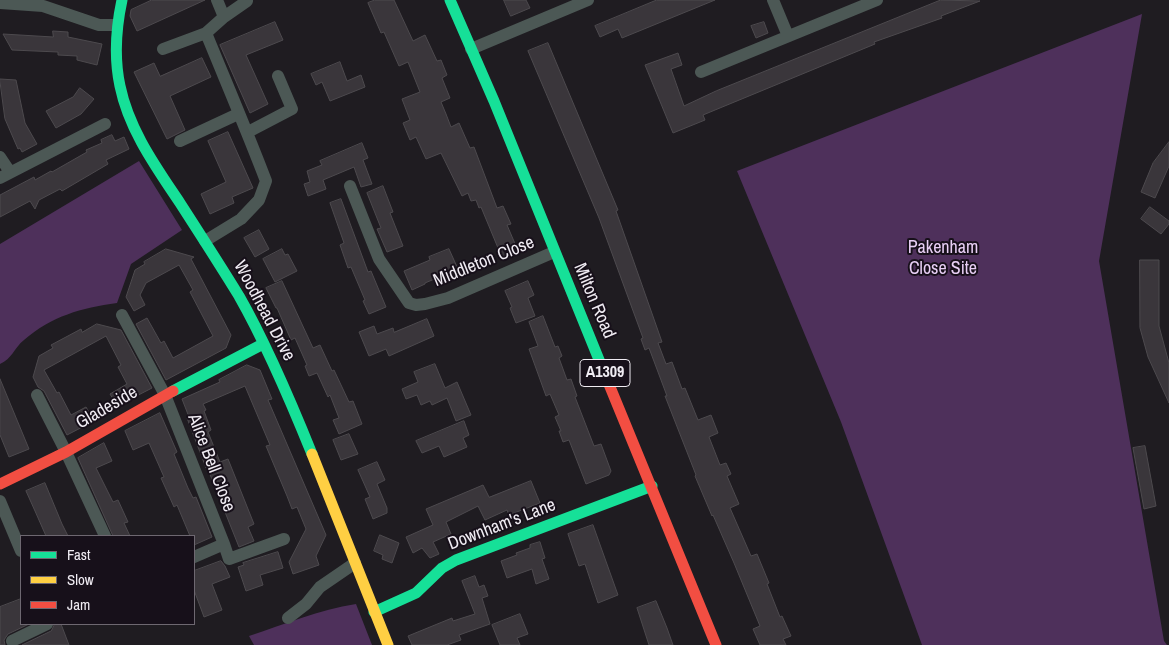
<!DOCTYPE html>
<html>
<head>
<meta charset="utf-8">
<style>
	body { margin:0 }
	#map { position:relative; width:1169px; height:645px; overflow:hidden; background:#1f1c21; font-family:"Archivo Narrow",sans-serif }
	canvas { display:block }
	.legend { position:absolute; left:20px; top:535px; width:175px; height:90px; box-sizing:border-box; background:#17101a; border:1px solid #6e6871; margin:0; padding:6px 9px; list-style:none; font-size:15px; color:#f0ecf3 }
	.legend li { display:flex; align-items:center; gap:10px; height:25px }
	.legend b { width:25px; border:1px solid #6e6871 }
</style>
</head>
<body>
<div id="map">
<canvas width="1169" height="645"></canvas>
<ul class="legend">
<li><b style="height:6px;background:#16e098"></b>Fast</li>
<li><b style="height:6px;background:#ffcf43"></b>Slow</li>
<li><b style="height:6px;background:#f24e42"></b>Jam</li>
</ul>
</div>
<script>
const c = document.querySelector('canvas').getContext('2d');
c.lineJoin = 'round';
function fillPath(path, color) {
  c.fillStyle = color;
  c.fill(path, 'evenodd');
}
function trace(path, color, width, dash) {
  c.strokeStyle = color;
  c.lineWidth = width;
  c.lineCap = dash ? 'butt' : 'round';
  c.setLineDash(dash || []);
  c.stroke(path);
}
function write(font, color, halo, rows, align = 'center') {
  c.font = font + ' "Archivo Narrow",sans-serif';
  c.lineWidth = 4;
  c.setLineDash([]);
  c.textBaseline = 'middle';
  c.strokeStyle = halo;
  c.fillStyle = color;
  for (const [text, x, y, turn = 0] of rows) {
    c.save();
    c.translate(x, y);
    c.rotate((+turn || 0) * Math.PI / 180);
    c.textAlign = isNaN(turn) ? turn : align;
    if (halo) c.strokeText(text, 0, 0);
    c.fillText(text, 0, 0);
    c.restore();
  }
}
const green = new Path2D(`
	M1142,14l-43,247 65,380 3,4h-245l-81,-223 -104,-251z
	M139,161l43,69 -51,34 -14,39c-36,5 -65,13 -93,37 -10,8 -12,19 -24,24v-120z
	M356,604l16,41h-118l-5,-9c36,-12 70,-26 107,-32z`);
const building = new Path2D(`
	M152,0h53l-68,31 -7,-15 1,-6z
	M375,0h19l19,41 12,-6 12,26 4,-1 6,15 -5,3 8,20 -9,4 5,12 5,13 8,-4 11,25 4,-1 23,61 6,-2 8,18 -4,1 12,28 -16,7 -22,-53 -2,1 -3,-8 -5,1 -3,-8 -6,3 -21,-43 -15,6 -10,-22 -6,3 -7,-17 7,-3 -8,-21 18,-7 -12,-30 -9,4 -15,-34 -3,1 -13,-30z
	M504,0h22l4,8 -19,8z
	M657,0h58l-93,38 -4,-9 -18,8 -5,-11z
	M941,0l39,1 -39,15 1,2 -68,24 1,2 -160,66 -12,5 2,5 -32,13 -28,-68 33,-12 4,12 -11,4 13,37 32,-15z
	M275,22l8,18 -37,15 22,49 -18,9 -30,-68z
	M764,22l4,11 -12,5 -5,-12z
	M53,31l15,1v5l34,7 -5,21 -20,-5v-4l-19,-1v-3l-46,-2 -9,-16 50,3z
	M548,43l70,167 -2,1 46,131 -4,1 8,21 6,-2 10,27 3,-1 13,32 13,-5 7,18 -9,4 11,28 6,-2 5,11 -4,2 12,28 -9,4 21,48 6,-2 12,29 -2,1 13,33 2,-1 9,20 -8,3 3,6h-26l-7,-16 7,-3 -26,-63 -21,-48 -1,1 -17,-40 1,-1 -31,-79h2l-18,-48 -4,2 -4,-11 2,-1 -44,-120 -71,-167z
	M202,58l9,19 -41,19 15,34 -18,9 -33,-67 20,-9 6,13z
	M340,62l7,19 14,-6 4,12 -35,14 -8,-19 -6,3 -5,-11z
	M0,79l16,1 9,43 12,21 -15,8 -2,-4 -2,1 -13,-30z
	M80,88l14,11 -13,15 -25,14 -10,-17 27,-14z
	M228,132l25,56 -21,9 2,6 -24,11 -9,-20 25,-12 -18,-41z
	M112,135l3,6 9,-4 5,12 -23,11 2,4 -46,27 -2,-2 -21,11 -4,9 -5,-8 -30,16v-22l34,-18 1,3 16,-9 1,1 35,-20 -1,-2 16,-7 -1,-3z
	M1169,142v24l-14,32 -14,-6 12,-29z
	M362,143l6,15 -5,2 9,24 -11,3 -7,-20 -31,13 3,9 -18,7 -4,-12 6,-2 -3,-11 15,-6 -2,-4z
	M383,186l10,26 -3,1 13,33 -16,6 -10,-23 4,-1 -14,-35z
	M341,199l27,73 3,-1 15,36 -17,7 -6,-13 2,-1 -14,-33 -3,1 -8,-23 4,-2 -14,-40z
	M1150,207l19,14v3l-8,10 -20,-15z
	M259,230l10,19 -14,8 -11,-19z
	M166,249l28,8 -3,2 40,76 -5,13 -60,32 -30,-56 11,-6 14,25 3,-2 9,17 40,-22 -23,-44 3,-2 -14,-25 -33,18 -6,12 5,10 -11,6 -8,-14 9,-27 10,-6 -1,-2z
	M282,249l3,6 3,-1 9,17 -22,11 -12,-23z
	M449,249l9,20 -33,14v1l-13,6 -8,-19 26,-11 -1,-3z
	M1140,260h19v66l10,37v40l-21,-46 -8,-29z
	M282,281l31,67 7,-3 12,26 2,-1 15,32 4,-1 9,23 -23,10 -6,-14 6,-2 -9,-23 -2,2 -11,-24 -8,3 -4,-10 2,-1 -12,-27 -4,2 -14,-32h-1l-10,-20z
	M528,281l6,14 -6,3 7,18 -19,7 -6,-15 2,-1 -7,-16z
	M543,316l12,31 3,-1 4,10 -3,2 8,22 4,-1 6,17 -2,1 19,49 7,-2 10,27 -2,4 -23,9 -17,-44 -6,2 -4,-11h2l-6,-14 4,-2 -9,-21 -4,2 -17,-47 9,-3 -9,-24z
	M427,319l7,17 -45,20 -3,-7 -17,7 -10,-24 15,-6 3,8 16,-6 1,4z
	M97,324l24,6 31,58 -35,18 -7,-12 17,-10 -9,-17 3,-2 -15,-29 -62,34 13,23 2,-1 12,23 15,-8 8,14 -27,14 -23,-44 -6,-4 -5,-10 6,-21 14,-8 -2,-3 30,-16 1,3z
	M435,364l10,24 12,-6 14,33 -15,6 -9,-23 -15,7 -2,-4 -9,4 -4,-10 -11,4 -4,-10 16,-7 -4,-10z
	M247,365l13,5 12,29 -4,1 58,135 -10,21 3,9 -26,9 -4,-12 17,-33 -9,-22 -5,2 -5,-13 -21,-50 4,-1 -25,-59 -42,18 3,6 -2,1 7,19 -3,2 12,30 8,-3 26,65 -6,3 6,14 -15,6 -32,-80 -1,1 -3,-8 -16,-42 2,-1 -7,-18 38,-17 -1,-2z
	M0,379l29,70 -20,8 -9,-22z
	M160,413l17,39 -3,2 14,34 5,10 3,-1 16,40 -18,8v-9h-4l-13,-31 -3,2 -13,-29 3,-1 -15,-34 -16,7 -8,-19z
	M464,421l5,14 -6,3 4,9 -23,10 -5,-11 -17,7 -6,-12z
	M349,434l9,20 -17,6 -8,-20z
	M104,443l8,18 -16,7 17,34 5,-2 10,22 -4,1 6,13h-17l-35,-78z
	M1145,446l11,60 -12,3 -11,-61z
	M377,462l8,18 -8,4 10,24v5l-14,6 -8,-20 5,-2 -12,-27z
	M531,481l9,22 -31,12 -2,-5 -22,10 -7,-14 -32,16 5,12 -18,8 6,12 -9,4 -8,-10 -9,5 -7,-16 27,-12 -7,-16 57,-24 6,12z
	M45,483l17,41 6,12h-22l-11,-25 -9,-20z
	M593,525l25,70 -20,8 -13,-39 -6,2 -11,-32z
	M380,535l19,8 -7,20 -10,-4 1,-4 -9,-4z
	M540,542l5,16 -3,1 7,20 -13,5 -4,-15 -25,9 -6,-17 16,-6 -1,-2 14,-5v-3z
	M278,552l5,16 -23,7 3,10 -17,6 -8,-24 6,-2 -1,-2z
	M221,561l4,5 5,11 -18,7 10,26 -18,7 -10,-27v-19z
	M475,576l4,11 5,-2 4,11 -6,2 8,26 -31,11 2,5 -14,5h-35l-4,-9 44,-18 1,3 22,-7 -13,-33z
	M21,599v25h8l-21,10 -4,6 1,5h-5v-38z
	M656,601l11,27 6,17h-24l-12,-37z
	M520,614l8,20 -11,4 3,7h-20l-8,-20z
	M55,624h6l8,21h-47l29,-14z`);
const street = new Path2D(`
	M773,0l15,36
	M0,3l43,3 56,19h18
	M224,17l23,-16
	M163,49l43,-16
	M471,49l117,-49
	M701,72l176,-72
	M248,132l44,-23 -14,-33
	M180,141l58,-27
	M0,157l10,15
	M0,178l105,-54
	M350,186l29,73 30,44 7,2 9,-1 23,-6 106,-46
	M205,241l36,-22 18,-19 7,-19c-19,-50 -40,-99 -60,-148l18,-16 -7,-17
	M122,315l43,80 59,149 -30,13
	M37,395l29,57 39,84
	M0,501l21,50
	M224,544l5,15 55,-20
	M288,618l18,-14 14,-17 35,-24
	M12,641l35,-17`);
const fast = new Path2D(`
	M122,0c-6,28 -8,58 -2,86 9,44 36,81 60,117 20,31 40,62 59,93 28,49 52,106 73,158
	M450,0l44,101 112,276
	M173,391l90,-47
	M374,612l42,-19 26,-25 14,-8 196,-74`);
const slow = new Path2D(`
	M312,454l76,191`);
const jam = new Path2D(`
	M606,377l110,268
	M0,484l66,-32 107,-61`);
const shields = [
	[605,373,50]
];
const shieldNames = [
	["A1309",605,373]
];
const parkNames = [
	["Pakenham",943,248],
	["Close Site",943,269]
];
const streetNames = [
	["Middleton Close",484,262,-22],
	["Milton Road",594,301,67],
	["Woodhead Drive",264,311,62],
	["Gladeside",107,408,-30],
	["Alice Bell Close",211,463,69],
	["Downham's Lane",502,525,-21]
];
fillPath(green, '#4e305b');
fillPath(building, '#3a363b');
trace(building, '#4d4a4e', 1);
trace(street, '#4c5855', 12);
trace(fast, '#16e098', 11);
trace(slow, '#ffcf43', 11);
trace(jam, '#f24e42', 11);
for (const [x, y, w] of shields) {
  const box = new Path2D();
  box.roundRect(x - w / 2, y - 13.5, w, 27, 4);
  c.fillStyle = '#17101a';
  c.fill(box);
  trace(box, '#f0ecf3', 1);
}
write('bold 16px', '#f0ecf3', null, shieldNames);
write('18px', '#e8cff5', '#17101a', parkNames);
write('18px', '#f0ecf3', '#17101a', streetNames);
</script>
</body>
</html>
